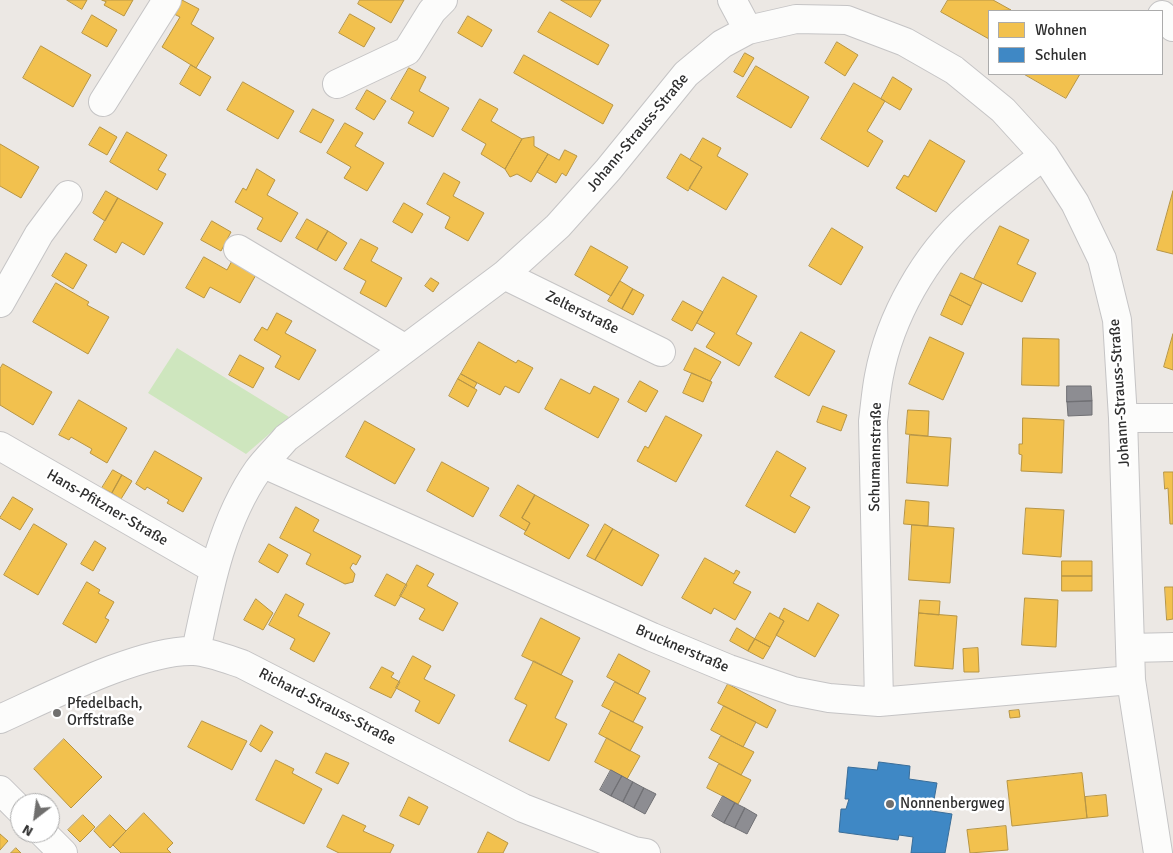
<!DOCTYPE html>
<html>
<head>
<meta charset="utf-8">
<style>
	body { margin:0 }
	#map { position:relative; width:1173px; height:853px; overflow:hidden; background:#ece8e4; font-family:Signika,sans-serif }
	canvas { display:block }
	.legend { position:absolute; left:988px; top:10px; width:175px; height:65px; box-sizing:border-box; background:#fff; border:1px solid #ababab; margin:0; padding:6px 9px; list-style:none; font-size:15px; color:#2e2e2e }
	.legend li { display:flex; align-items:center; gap:10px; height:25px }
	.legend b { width:25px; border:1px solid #ababab }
	.north { position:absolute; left:10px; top:793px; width:50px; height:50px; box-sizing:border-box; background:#fff; border:1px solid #ababab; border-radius:50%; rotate:210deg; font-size:14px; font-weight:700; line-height:20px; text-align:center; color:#2e2e2e }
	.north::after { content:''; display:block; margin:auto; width:18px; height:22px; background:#706f6e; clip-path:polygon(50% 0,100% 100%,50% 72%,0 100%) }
</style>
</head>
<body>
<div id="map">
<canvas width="1173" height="853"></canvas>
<ul class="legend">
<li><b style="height:14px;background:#f2c14e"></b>Wohnen</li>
<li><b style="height:14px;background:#3f88c5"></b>Schulen</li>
</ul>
<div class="north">N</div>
</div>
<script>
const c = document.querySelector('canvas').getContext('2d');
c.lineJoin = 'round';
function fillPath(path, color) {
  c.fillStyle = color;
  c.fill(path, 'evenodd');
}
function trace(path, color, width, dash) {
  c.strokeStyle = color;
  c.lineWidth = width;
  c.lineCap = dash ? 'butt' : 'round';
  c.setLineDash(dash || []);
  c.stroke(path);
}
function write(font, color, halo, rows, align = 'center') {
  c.font = font + ' Signika,sans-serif';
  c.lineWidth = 5;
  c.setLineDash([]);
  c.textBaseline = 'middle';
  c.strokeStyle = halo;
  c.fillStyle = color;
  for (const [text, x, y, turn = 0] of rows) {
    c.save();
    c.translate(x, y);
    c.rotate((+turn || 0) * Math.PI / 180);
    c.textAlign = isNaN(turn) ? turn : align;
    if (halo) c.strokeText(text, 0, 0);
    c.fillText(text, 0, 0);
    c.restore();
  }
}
const green = new Path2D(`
	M177,348l112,69 -43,37 -98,-61z`);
const homes = new Path2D(`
	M67,0h20l-5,9z
	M102,0h31l-9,16 -20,-11 2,-3z
	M182,0l17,9 -8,15 23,14 -18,30 -34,-21 18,-30 -6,-3z
	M360,0h44l-13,23 -33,-19z
	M561,0h40l-10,17z
	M948,0h45l18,10 -22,1v28l-48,-27z
	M550,12l59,33 -11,20 -60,-33z
	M350,14l25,14 -11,19 -25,-14z
	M92,15l25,15 -10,17 -25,-14z
	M468,16l24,14 -10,17 -24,-14z
	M837,42l21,13 -13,21 -20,-13z
	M41,46l50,29 -18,32 -50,-29z
	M745,53l9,5 -11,19 -9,-5z
	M524,55l89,50 -10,19 -89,-51z
	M191,65l20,12 -11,19 -20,-12z
	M756,66l53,31 -18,31 -54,-31z
	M409,68l17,9 -7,14 30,17 -16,29 -25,-14 6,-11 -23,-13z
	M1024,74h56l-14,24z
	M893,77l19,12 -12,21 -19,-11z
	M243,82l51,29 -16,28 -51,-29z
	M854,83l31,18 -18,30 16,10 -15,26 -47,-28z
	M367,90l19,11 -12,19 -18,-11z
	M480,99l18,10 -7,12 31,18 -17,30 -24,-15 5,-10 -24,-14z
	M313,109l21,11 -13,23 -21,-11z
	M345,123l18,10 -8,13 29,17 -17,28 -23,-13 7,-11 -24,-14z
	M100,127l17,10 -10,18 -18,-10z
	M127,132l40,23 -9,15 8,4 -9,16 -47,-28z
	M534,137v9l14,8 -17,28 -14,-8 -7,3 -5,-8 17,-30z
	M703,138l18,10 -4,8 31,18 -22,36 -37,-22 13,-21 -12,-7z
	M930,140l35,21 -29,51 -40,-24 8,-13 4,2z
	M0,144l39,23 -18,31 -21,-12z
	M565,150l12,6 -11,20 -4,-3 -6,10 -19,-11 11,-18 11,6z
	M681,154l21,13 -14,24 -21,-13z
	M257,169l18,11 -8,15 31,18 -17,29 -24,-13 6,-11 -28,-16 8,-14 3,2z
	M444,173l16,9 -7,14 31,17 -16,28 -23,-13 5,-11 -23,-13z
	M106,191l12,7 -13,23 -12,-8z
	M1173,191v63l-16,-4z
	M118,198l45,25 -19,32 -22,-13 -6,11 -22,-13z
	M404,203l19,11 -11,19 -19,-11z
	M307,219l21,12 -11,19 -21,-12z
	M212,221l19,11 -10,19 -20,-11z
	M1000,226l29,14 -12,24 19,9 -14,29 -48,-23z
	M832,228l31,19 -22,38 -32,-19z
	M328,231l19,12 -11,18 -19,-11z
	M361,239l17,9 -7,13 31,17 -16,29 -26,-14 6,-12 -22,-12z
	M591,246l37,21 -17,29 -36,-21z
	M66,253l21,12 -14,24 -21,-13z
	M204,257l23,13 6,-11 24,14 -17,30 -30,-16 -6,11 -18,-10z
	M961,273l21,10 -11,23 -21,-11z
	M723,277l34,19 -21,38 16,9 -13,23 -33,-19 9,-14 -18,-10z
	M431,278l8,5 -6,9 -8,-6z
	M620,281l13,8 -11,20 -14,-8z
	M56,283l33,19 -2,3 22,12 -21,37 -55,-32z
	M633,289l11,6 -11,20 -11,-6z
	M950,295l21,11 -9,19 -21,-10z
	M683,301l20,11 -11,19 -20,-11z
	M277,313l15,8 -7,12 31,17 -17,30 -24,-13 6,-11 -27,-16 8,-13 5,3z
	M801,332l34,19 -26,45 -34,-19z
	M1173,334v36l-9,-3z
	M930,337l34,16 -21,47 -34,-16z
	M1023,338l36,1v47l-37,-1z
	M479,342l37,21 2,-3 15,8 -14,25 -14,-7 -5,9 -39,-21z
	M695,348l26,14 -11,19 -26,-11z
	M240,355l24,13 -11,20 -24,-13z
	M3,364l49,28 -19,33 -33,-20v-36z
	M692,373l20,9 -9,20 -20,-9z
	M461,374l16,9 -3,5 -16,-9z
	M458,379l19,11 -9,17 -19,-11z
	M561,379l29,15 4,-8 25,13 -21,39 -53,-29z
	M640,381l18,10 -12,21 -18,-10z
	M79,400l48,28 -20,35 -17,-10 2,-4 -21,-12 -2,3 -10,-5z
	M823,406l24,9 -6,16 -24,-9z
	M908,410l21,1 -1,25 -22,-2z
	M666,416l36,19 -26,47 -39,-21 8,-15 3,2z
	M1023,418l41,2 -2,53 -41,-2 1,-16 -3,-1v-10h3z
	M365,421l50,28 -20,35 -49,-27z
	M910,435l41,3 -3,48 -41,-3z
	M155,451l47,27 -19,34 -16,-9 2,-3 -22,-13 -2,3 -9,-6z
	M777,451l29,17 -16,28 20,11 -15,26 -49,-27z
	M442,462l47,26 -16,29 -46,-26z
	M113,470l9,5 -10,18 -10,-5z
	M1164,472h9v52h-3l-2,-36 -3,1z
	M122,475l10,6 -11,18 -9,-6z
	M518,485l17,10 -13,23 8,5 -4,8 -26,-15z
	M535,495l54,30 -20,34 -45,-25 6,-11 -8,-5z
	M13,497l20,12 -13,21 -20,-12z
	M906,500l23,2 -1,24 -24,-2z
	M296,507l23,13 -6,11 48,25 -5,9 -3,-2 -3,5 5,6 -2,8 -8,2 -39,-20 5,-10 -31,-16z
	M1026,508l38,2 -3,47 -38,-3z
	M34,524l33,20 -29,51 -34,-20z
	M605,524l8,5 -18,31 -8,-4z
	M912,525l42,3 -4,55 -41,-3z
	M613,529l46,26 -17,31 -47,-26z
	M95,541l11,7 -13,23 -12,-7z
	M269,544l19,11 -10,18 -19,-11z
	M705,558l29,16 2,-4 4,2 -7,11 18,9 -16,28 -21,-12 -3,6 -29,-16z
	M1062,561h30v15h-30z
	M417,565l17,9 -7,12 31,17 -15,28 -24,-12 6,-10 -25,-13z
	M387,574l20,11 -12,21 -20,-10z
	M1062,576h30v15h-30z
	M87,582l13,8 -2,3 16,9 -9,16 4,2 -13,23 -33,-19z
	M1165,587h8v32l-6,1z
	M286,594l18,10 -6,12 32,17 -16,29 -24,-13 5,-10 -26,-14z
	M1025,598l33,2 -2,47 -34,-2z
	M256,599l17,14 -10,17 -19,-10z
	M920,600l20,1 -1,14 -20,-2z
	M818,603l21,12 -24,42 -39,-22 8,-14 -5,-3 5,-10 24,13z
	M770,613l14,8 -14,26 -15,-8z
	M919,613l38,3 -4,53 -38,-3z
	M541,618l39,20 -19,37 -39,-19z
	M737,628l18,11 -7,12 -18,-10z
	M755,639l15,8 -7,12 -15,-8z
	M978,648l1,24h-15l-1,-23z
	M619,654l31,17 -12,23 -31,-17z
	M413,656l18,10 -7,13 31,16 -16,29 -24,-13 5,-10 -24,-13z
	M534,661l39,20 -18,37 12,6 -18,37 -40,-20 18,-36 -12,-6z
	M382,667l12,6 -3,4 9,5 -9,16 -21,-10z
	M615,682l31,16 -13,24 -31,-16z
	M728,684l48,26 -9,18 -49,-25z
	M724,706l32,16 -13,25 -32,-17z
	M1019,710l1,7 -10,1 -1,-7z
	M611,711l32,16 -13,24 -31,-17z
	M202,721l45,20 -15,29 -44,-23z
	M261,725l12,7 -12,20 -11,-7z
	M721,736l33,16 -13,23 -32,-17z
	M607,738l33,18 -13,23 -32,-17z
	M64,739l38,38 -31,31 -37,-39z
	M326,753l23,10 -11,21 -22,-11z
	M276,760l18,9 -2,4 30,16 -18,35 -48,-24z
	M719,764l32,16 -13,24 -31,-16z
	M1082,773l5,45 -75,8 -5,-45z
	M1106,795l2,21 -21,2 -2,-21z
	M409,797l19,10 -9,18 -19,-9z
	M144,813l29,30 -6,6 4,4h-50l-8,-8z
	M83,815l12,12 -15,15 -12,-12z
	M110,815l16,16 -16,17 -16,-17z
	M343,815l23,11 -3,5 31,14 -4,8h-51l-12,-6z
	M1006,826l2,24 -38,3 -3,-23z
	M488,832l20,11 -5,10h-25z
	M0,834l8,7 -8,9z
	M16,848l5,5h-10z`);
const schools = new Path2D(`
	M879,762l31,4 -1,13 28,4 -5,28 20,3 -7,39h-34l2,-16 -14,-2 -1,5 -59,-8 2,-23h5l3,-10h-4l3,-32 29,3z`);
const industry = new Path2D(`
	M1067,386h24l1,15 -25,1z
	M1092,401v14l-24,1 -1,-14z
	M611,770l11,6 -11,20 -11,-6z
	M622,776l11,6 -10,20 -12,-6z
	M633,782l11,6 -10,20 -11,-6z
	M644,788l12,6 -11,20 -11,-6z
	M723,796l12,7 -11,20 -12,-7z
	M735,803l10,5 -10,20 -11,-5z
	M745,808l12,7 -10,19 -12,-6z`);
const minor = new Path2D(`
	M732,0l16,30
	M1162,15l11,12
	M337,84l70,-33 25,-40 11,-11
	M103,102l64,-102
	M238,249l166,99
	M504,275l157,77
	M0,303l39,-69 29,-39
	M1123,418h50
	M0,446l214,123
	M264,464l388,173 77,32 64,22 36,7 50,4 252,-22
	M1130,648l43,-1
	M196,651c13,-62 25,-128 62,-181 8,-11 19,-21 28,-32l218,-163 54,-49 50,-56 78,-96 36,-30 26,-14 48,-11 51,1 58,22 49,28 49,40 41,45 31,48 27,56 15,61 6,98 8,262 27,173
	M879,702l-6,-281c2,-15 3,-30 6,-45 11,-59 46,-121 91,-161 23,-21 49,-40 74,-60
	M0,719c49,-22 142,-70 194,-68 15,1 33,8 48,13l281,144 111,43 12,2
	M0,790l20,20
	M43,833l20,20`);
const markers = [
	[57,713,5,"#706f6e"],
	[890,804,5,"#706f6e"]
];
const streetNames = [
	["Johann-Strauss-Straße",638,133,-50],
	["Zelterstraße",582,313,26],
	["Johann-Strauss-Straße",1120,393,-94],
	["Schumannstraße",876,457,-89],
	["Hans-Pfitzner-Straße",107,508,30],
	["Brucknerstraße",682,649,23],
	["Richard-Strauss-Straße",327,707,27]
];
const poiNames = [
	["Pfedelbach,",67,704],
	["Orffstraße",67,721],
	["Nonnenbergweg",900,804]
];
fillPath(green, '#cee6be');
fillPath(homes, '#f2c14e');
trace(homes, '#b79544', 1);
fillPath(schools, '#3f88c5');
trace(schools, '#3a6d98', 1);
fillPath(industry, '#8d8d92');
trace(industry, '#707074', 1);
trace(minor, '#c5c4c5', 30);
trace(minor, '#fcfcfb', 28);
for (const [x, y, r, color] of markers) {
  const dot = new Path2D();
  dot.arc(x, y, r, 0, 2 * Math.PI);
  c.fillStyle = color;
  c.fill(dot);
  trace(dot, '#fff', 2);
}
write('15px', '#2e2e2e', '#fff', streetNames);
write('15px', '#2e2e2e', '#fff', poiNames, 'left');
</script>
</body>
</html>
